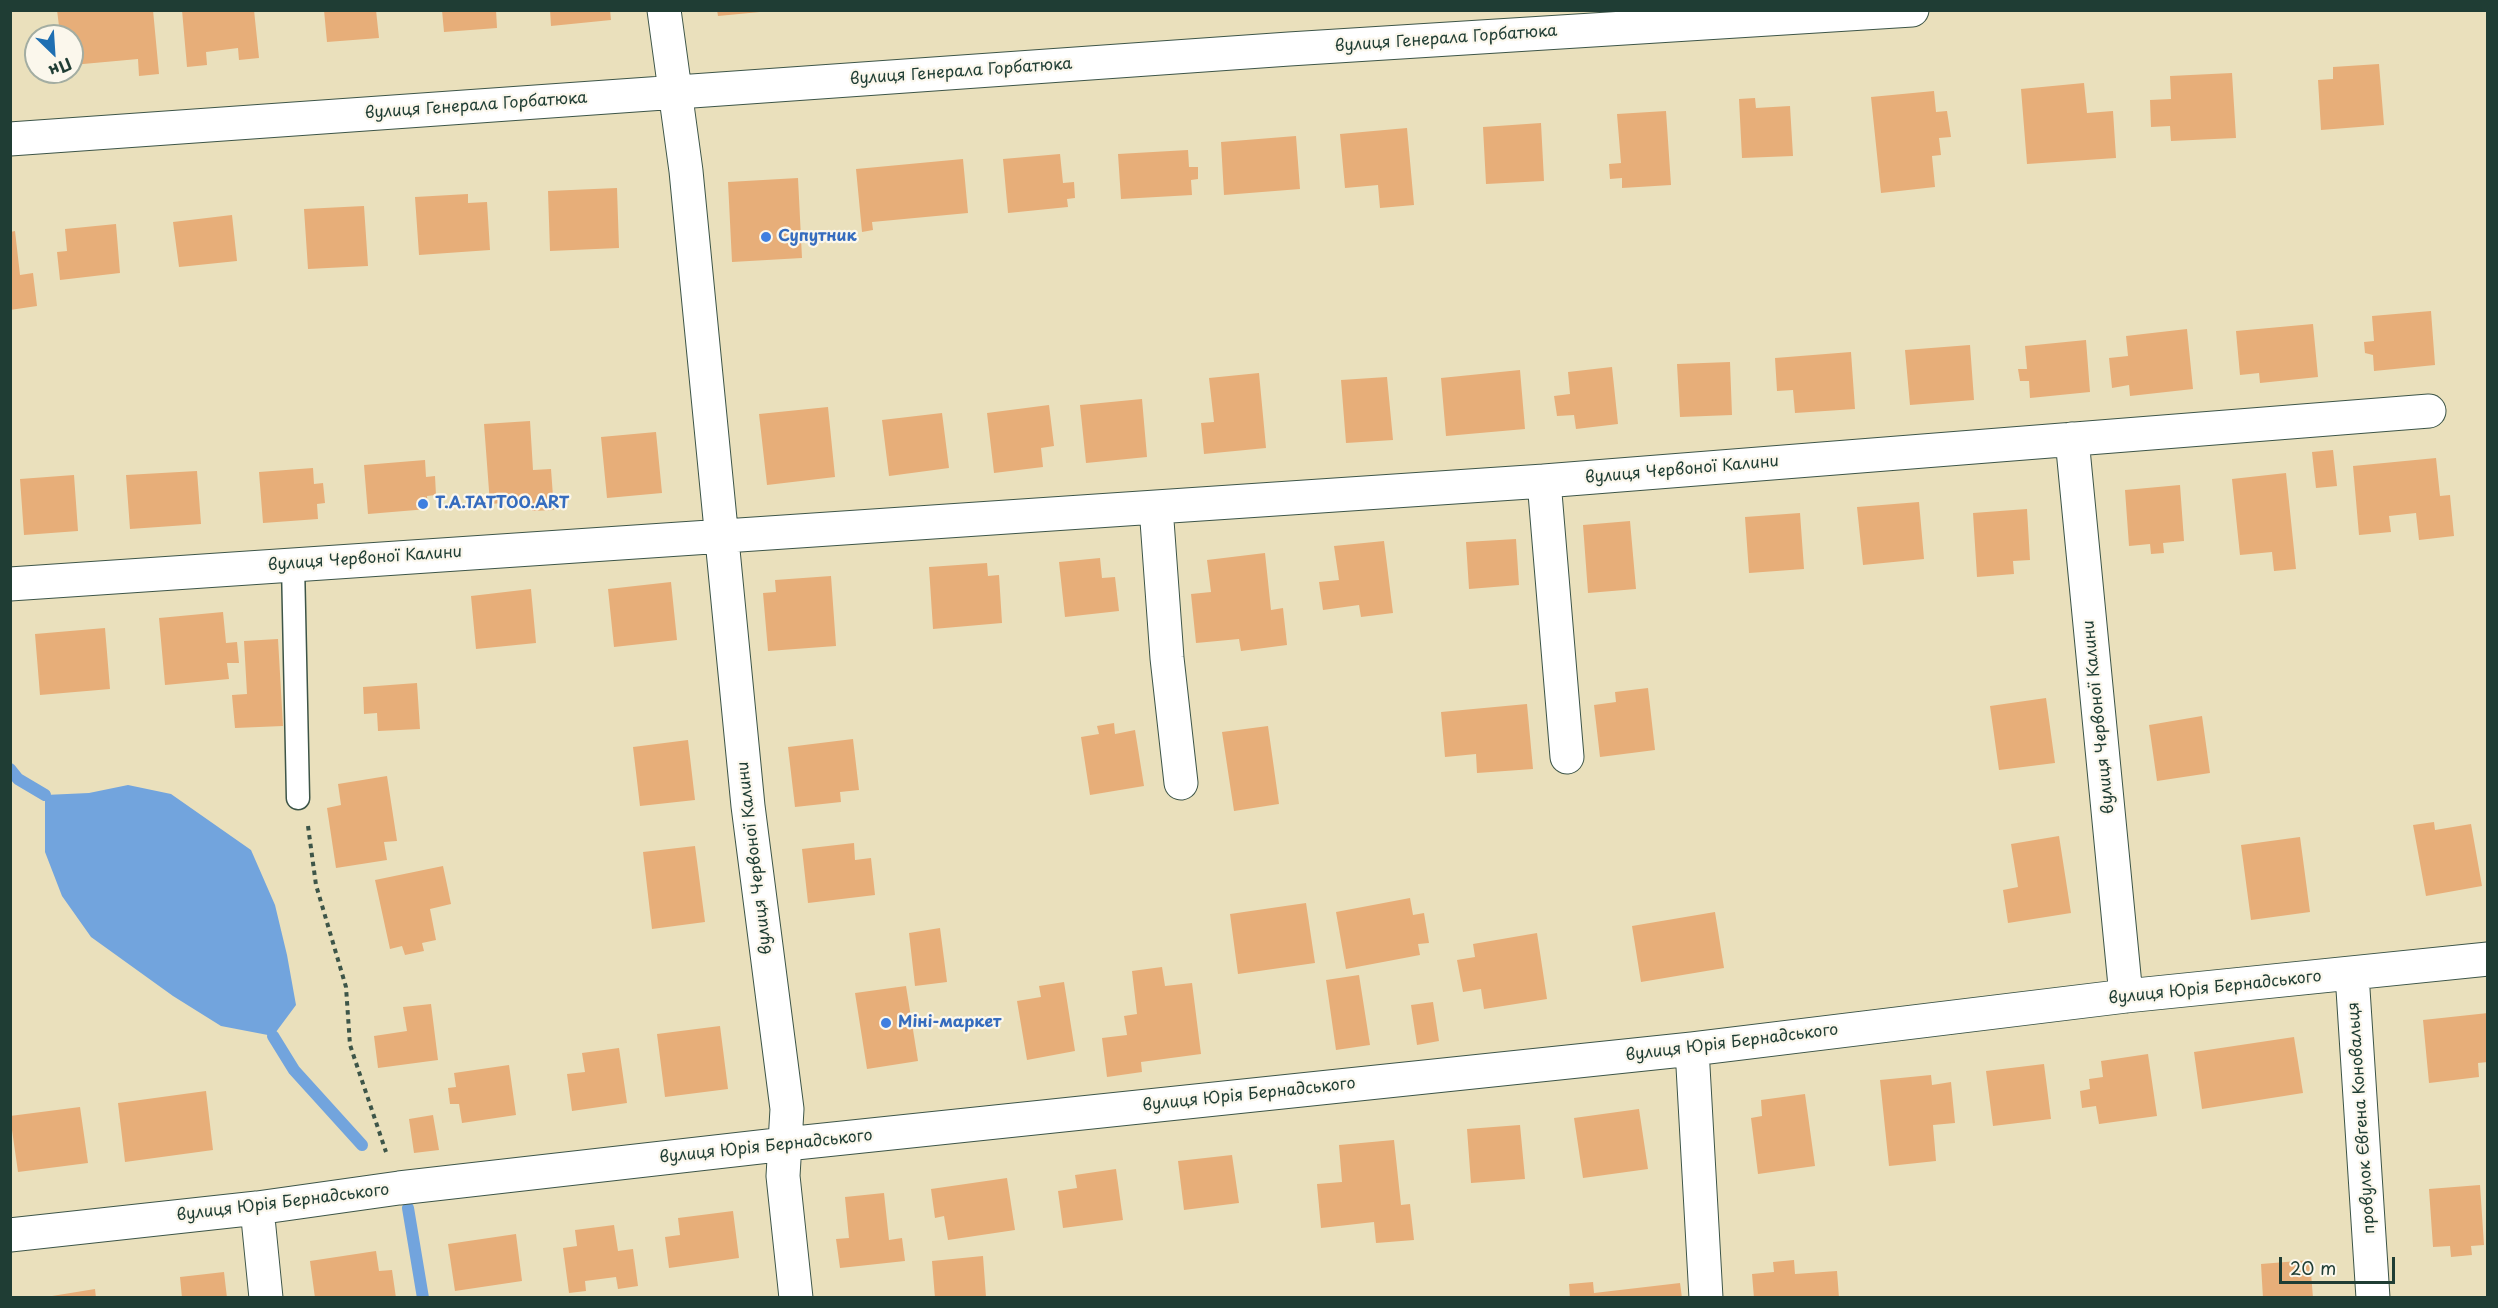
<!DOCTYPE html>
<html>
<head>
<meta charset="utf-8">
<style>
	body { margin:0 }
	#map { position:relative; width:2498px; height:1308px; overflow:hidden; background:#eae0bc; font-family:"Playpen Sans",sans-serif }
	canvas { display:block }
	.frame { position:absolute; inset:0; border:12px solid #1f3d34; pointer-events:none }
	.north { position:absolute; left:24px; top:24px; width:60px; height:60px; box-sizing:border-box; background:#fbf7ec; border:2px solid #a3ada2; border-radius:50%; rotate:155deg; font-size:16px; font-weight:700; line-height:24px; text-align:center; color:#1f3d34 }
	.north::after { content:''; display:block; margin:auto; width:21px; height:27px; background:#1f6fb2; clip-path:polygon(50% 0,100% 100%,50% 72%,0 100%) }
	.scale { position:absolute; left:2279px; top:1257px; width:116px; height:27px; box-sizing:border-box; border:3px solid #1f3d34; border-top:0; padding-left:8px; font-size:18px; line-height:21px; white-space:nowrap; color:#1f3d34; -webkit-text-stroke:4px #fbf7ec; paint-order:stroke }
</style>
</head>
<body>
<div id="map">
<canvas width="2498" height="1308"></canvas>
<div class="frame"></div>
<div class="north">Пн</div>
<div class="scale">20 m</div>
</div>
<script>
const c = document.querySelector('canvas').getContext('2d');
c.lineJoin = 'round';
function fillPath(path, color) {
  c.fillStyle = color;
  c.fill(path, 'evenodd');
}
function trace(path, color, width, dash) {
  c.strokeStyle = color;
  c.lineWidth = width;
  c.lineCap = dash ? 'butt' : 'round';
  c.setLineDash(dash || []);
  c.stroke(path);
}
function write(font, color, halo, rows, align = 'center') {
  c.font = font + ' "Playpen Sans",sans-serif';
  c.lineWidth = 4.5;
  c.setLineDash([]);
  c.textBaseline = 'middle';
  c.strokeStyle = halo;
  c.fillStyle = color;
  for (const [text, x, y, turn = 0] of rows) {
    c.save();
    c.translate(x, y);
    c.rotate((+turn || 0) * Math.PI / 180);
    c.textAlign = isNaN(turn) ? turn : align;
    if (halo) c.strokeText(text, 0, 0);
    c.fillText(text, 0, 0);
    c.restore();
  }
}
const water = new Path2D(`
	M128,785l43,9 80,56 24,55 12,50 9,50 -23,31 -52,-10 -48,-30 -82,-59 -29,-41 -17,-44v-57l44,-2z`);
const stream = new Path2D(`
	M10,769l8,10 27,16
	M273,1036l21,34 68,75
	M408,1208l15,90`);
const building = new Path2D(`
	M57,10h96l6,64 -20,2 -1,-17 -66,6v-29h-29l-1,-8 17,-2z
	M182,10h72l5,48 -20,2 -1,-12 -32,4 1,13 -20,2z
	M324,10h52l3,28 -52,4z
	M442,10h54l1,18 -53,4z
	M550,10h60l1,10 -60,6z
	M717,10h43v2l-42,4z
	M2379,64l5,61 -63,5 -3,-50 15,-1v-12z
	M2232,73l4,65 -65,3 -1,-15 -19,1 -1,-27 21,-1 -1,-23z
	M2084,83l3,30 26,-2 3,47 -89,6 -6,-75z
	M1934,91l2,21 11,-1 4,26 -12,1 2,17 -9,1 3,31 -54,6 -10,-96z
	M1755,98l1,10 34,-2 3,50 -51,2 -3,-59z
	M1666,111l5,74 -49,3v-10l-12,1 -1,-15 12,-1 -4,-49z
	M1541,123l3,58 -58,3 -3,-57z
	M1407,128l7,77 -34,3 -2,-23 -33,3 -5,-54z
	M1296,136l4,53 -76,6 -3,-53z
	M1188,150l1,17h9v12l-7,1 1,15 -71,4 -3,-45z
	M1060,154l3,29 11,-1 1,16 -8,1 1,8 -60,6 -5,-54z
	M963,159l5,54 -96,9 1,8 -11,2 -6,-63z
	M798,178l4,80 -70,4 -4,-80z
	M617,188l2,60 -69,3 -2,-60z
	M468,194v9l19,-1 3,48 -71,5 -4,-58z
	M364,206l4,60 -60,3 -4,-60z
	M232,215l5,46 -58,6 -6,-45z
	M116,224l4,49 -60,7 -3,-28 10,-1 -2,-22z
	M15,231l5,44 13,-2 4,33 -27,4v-78z
	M2431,311l4,54 -61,6 -1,-16 -8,-2 -1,-11 10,-1 -2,-25z
	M2313,324l5,53 -58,6 -1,-10 -19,2 -4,-44z
	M2187,329l6,60 -63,7 -1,-11 -17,3 -3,-30 19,-2 -2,-20z
	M2086,340l4,52 -60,6 -1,-17h-9l-2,-12h9l-2,-23z
	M1970,345l4,55 -64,5 -5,-55z
	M1851,352l4,57 -60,4 -2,-23 -16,1 -2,-33z
	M1730,362l2,53 -52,2 -3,-53z
	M1612,367l6,57 -42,5 -2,-14 -17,1 -3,-20 16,-2 -2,-22z
	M1520,370l5,59 -79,7 -5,-58z
	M1259,373l7,75 -62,6 -3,-31 13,-1 -5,-44z
	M1387,377l6,63 -47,3 -5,-63z
	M1142,399l5,58 -61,6 -6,-58z
	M1049,405l5,41 -13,2 2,19 -49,6 -7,-60z
	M828,407l7,70 -68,8 -8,-71z
	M942,413l7,55 -60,8 -7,-56z
	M530,421l3,49 18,-1 3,41 -22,1 -1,-10 -41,3 -6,-80z
	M656,432l6,61 -55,5 -6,-61z
	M2333,450l4,36 -21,2 -4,-36z
	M2436,458l4,38 10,-1 4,41 -35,4 -3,-27 -27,3 2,16 -32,3 -6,-69z
	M425,460l1,17 9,-1 1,19 -9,1 1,13 -60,5 -4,-49z
	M313,468l1,16 9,-1 2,20 -8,1 1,15 -55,4 -4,-51z
	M197,471l4,53 -71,5 -4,-54z
	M2286,473l10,96 -22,2 -2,-19 -32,3 -8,-76z
	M74,475l4,56 -54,4 -4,-56z
	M2180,485l4,56 -21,2 1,10 -13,1 -1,-10 -21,2 -4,-56z
	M1919,502l5,57 -61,6 -6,-58z
	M2027,509l3,51 -17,1 1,13 -37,3 -4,-64z
	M1800,513l4,56 -55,4 -4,-56z
	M1630,521l6,68 -48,4 -5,-68z
	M1516,539l3,46 -50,4 -3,-47z
	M1384,541l9,72 -32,4 -2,-12 -36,5 -4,-28 20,-2 -5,-34z
	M1265,553l6,57 12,-2 4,37 -46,6 -2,-12 -43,4 -5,-49 20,-2 -4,-32z
	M1100,558l2,20 13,-1 4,34 -54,6 -6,-55z
	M987,563l1,13 11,-1 3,48 -69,6 -4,-62z
	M831,576l5,70 -68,5 -5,-58 13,-1 -1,-12z
	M671,582l6,58 -63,7 -6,-58z
	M531,589l5,54 -60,6 -5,-53z
	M223,612l3,31 11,-1 2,21h-12l2,16 -64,6 -6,-67z
	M105,628l5,61 -70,6 -5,-61z
	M278,639l5,87 -48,2 -3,-33 15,-1 -3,-53z
	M417,683l3,46 -42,2 -1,-18 -13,1 -1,-27z
	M1648,688l7,62 -55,7 -6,-52 22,-3 -1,-10z
	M2046,698l9,65 -56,7 -9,-64z
	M1527,704l6,65 -56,4 -1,-19 -31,3 -4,-45z
	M2202,716l8,57 -53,8 -8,-56z
	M1114,723l1,11 20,-4 9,56 -54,9 -9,-58 18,-3 -2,-8z
	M1268,726l11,78 -45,7 -12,-79z
	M853,739l6,51 -19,2 1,10 -46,5 -7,-60z
	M688,740l7,60 -55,6 -7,-59z
	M387,776l10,65 -13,1 3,18 -51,8 -9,-60 14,-3 -3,-21z
	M2434,822l1,8 36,-6 11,62 -56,10 -13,-71z
	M2059,836l12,77 -63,10 -5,-33 15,-3 -7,-43z
	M2300,837l10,75 -59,8 -10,-75z
	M854,843l1,17 16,-2 4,37 -67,8 -6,-54z
	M695,846l10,76 -53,7 -9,-77z
	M443,866l8,38 -21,5 6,31 -14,3 2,8 -19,4 -3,-9 -12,3 -15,-69z
	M1410,898l3,17 11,-2 5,30 -11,1 2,11 -74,14 -10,-57z
	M1306,903l9,60 -77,11 -8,-60z
	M1715,912l9,56 -83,14 -9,-56z
	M940,928l7,54 -32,4 -6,-53z
	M1537,933l10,66 -63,10 -3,-20 -18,3 -6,-32 18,-3 -2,-13z
	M1162,967l3,19 27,-3 9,71 -60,8 1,10 -35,5 -5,-39 25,-3 -3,-19 13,-2 -5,-43z
	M1359,975l11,70 -34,5 -10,-70z
	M1064,982l11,69 -48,9 -10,-59 24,-4 -2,-11z
	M906,986l12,75 -51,8 -12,-76z
	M1433,1002l6,39 -22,4 -6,-40z
	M431,1004l7,56 -60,8 -4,-32 33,-5 -4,-24z
	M2488,1013v49l-10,1 1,14 -50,6 -6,-63z
	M720,1026l8,63 -63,8 -8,-63z
	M2294,1037l9,56 -101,16 -8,-57z
	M619,1048l8,55 -55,8 -5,-37 18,-2 -3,-19z
	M2148,1054l9,62 -58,8 -3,-18 -14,2 -2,-17 10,-2 -1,-10 14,-2 -2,-16z
	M2044,1064l7,55 -58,7 -7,-55z
	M509,1065l7,50 -54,8 -3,-19h-9l-2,-16 8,-1 -2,-14z
	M1931,1075l1,10 19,-3 4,41 -22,2 3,36 -47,5 -9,-86z
	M206,1091l7,59 -88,12 -7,-59z
	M1805,1094l10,72 -57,8 -7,-56 11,-2 -1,-16z
	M80,1107l8,56 -70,9 -8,-56z
	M1639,1109l9,60 -65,9 -9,-60z
	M433,1115l6,35 -25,3 -5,-34z
	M1520,1125l5,54 -54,4 -4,-54z
	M1394,1140l7,65 9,-1 4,36 -38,3 -2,-21 -53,6 -4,-44 25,-2 -3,-37z
	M1232,1155l7,48 -55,7 -6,-49z
	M1116,1169l7,51 -60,8 -5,-37 19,-3 -2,-13z
	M1007,1178l8,52 -67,10 -4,-24 -9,2 -4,-29z
	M2480,1185l4,60 -13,1 1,9 -21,2 -1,-11 -17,1 -4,-58z
	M884,1193l5,47 13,-2 3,23 -65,7 -4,-29 13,-1 -4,-41z
	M733,1211l6,47 -70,10 -4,-31 15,-2 -2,-17z
	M614,1225l4,26 15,-2 5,37 -20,3 -2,-12 -31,4 1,10 -17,2 -6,-45 14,-2 -2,-16z
	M516,1234l6,47 -67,10 -7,-47z
	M376,1251l3,20 13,-1 4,28h-81l-5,-37z
	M983,1256l3,41 -51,1 -3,-37z
	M1794,1260l1,14 42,-3 2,27h-85l-2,-24 22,-2 -1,-10z
	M2310,1260l3,38h-50l-2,-34z
	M224,1272l3,26h-45l-2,-21z
	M1593,1282l1,11 86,-10 2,15h-112l-1,-14z
	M95,1289l1,9h-43l-1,-2z`);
const path = new Path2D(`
	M308,826l8,59 30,102 4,58 36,107`);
const service = new Path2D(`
	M293,564l5,234`);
const minor = new Path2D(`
	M664,10l22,161 62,635 39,303 -4,67 13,122
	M10,139l1279,-90 623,-39
	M2072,439l54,557
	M1544,481l885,-70
	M1156,507l388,-26 23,276
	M10,584l1146,-77 11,151 14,125
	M2352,974l21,324
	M1692,1049l14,249
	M257,1208l9,90
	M10,1235l247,-27 142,-20 387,-44 906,-95 434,-53 362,-37`);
const markers = [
	[766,237,6,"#3f7fe0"],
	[423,504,6,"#3f7fe0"],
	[886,1023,6,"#3f7fe0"]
];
const streetNames = [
	["вулиця Генерала Горбатюка",1446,39,-4],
	["вулиця Генерала Горбатюка",961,72,-4],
	["вулиця Генерала Горбатюка",476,106,-4],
	["вулиця Червоної Калини",1682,470,-5],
	["вулиця Червоної Калини",365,559,-4],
	["вулиця Червоної Калини",2099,717,-96],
	["вулиця Червоної Калини",755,858,-97],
	["вулиця Юрія Бернадського",2215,988,-6],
	["вулиця Юрія Бернадського",1732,1043,-7],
	["вулиця Юрія Бернадського",1249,1095,-6],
	["провулок Євгена Коновальця",2362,1118,-94],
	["вулиця Юрія Бернадського",766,1147,-6],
	["вулиця Юрія Бернадського",283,1203,-7]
];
const shopNames = [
	["Супутник",778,237],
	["T.A.TATTOO.ART",435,504],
	["Міні-маркет",898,1023]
];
fillPath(water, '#72a4dd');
trace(stream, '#72a4dd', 12);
fillPath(building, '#e7ae79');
trace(service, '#3d5548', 25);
trace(minor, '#3d5548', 35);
trace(path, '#3d5548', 4, [4.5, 4.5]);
trace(service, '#fff', 22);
trace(minor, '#fff', 33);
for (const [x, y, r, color] of markers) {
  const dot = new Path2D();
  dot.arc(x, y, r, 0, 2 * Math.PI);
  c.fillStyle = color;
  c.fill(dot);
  trace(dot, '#fbf7ec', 2);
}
write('16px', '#1f3d34', '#fbf7ec', streetNames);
write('bold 16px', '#366cbe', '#fbf7ec', shopNames, 'left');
</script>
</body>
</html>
